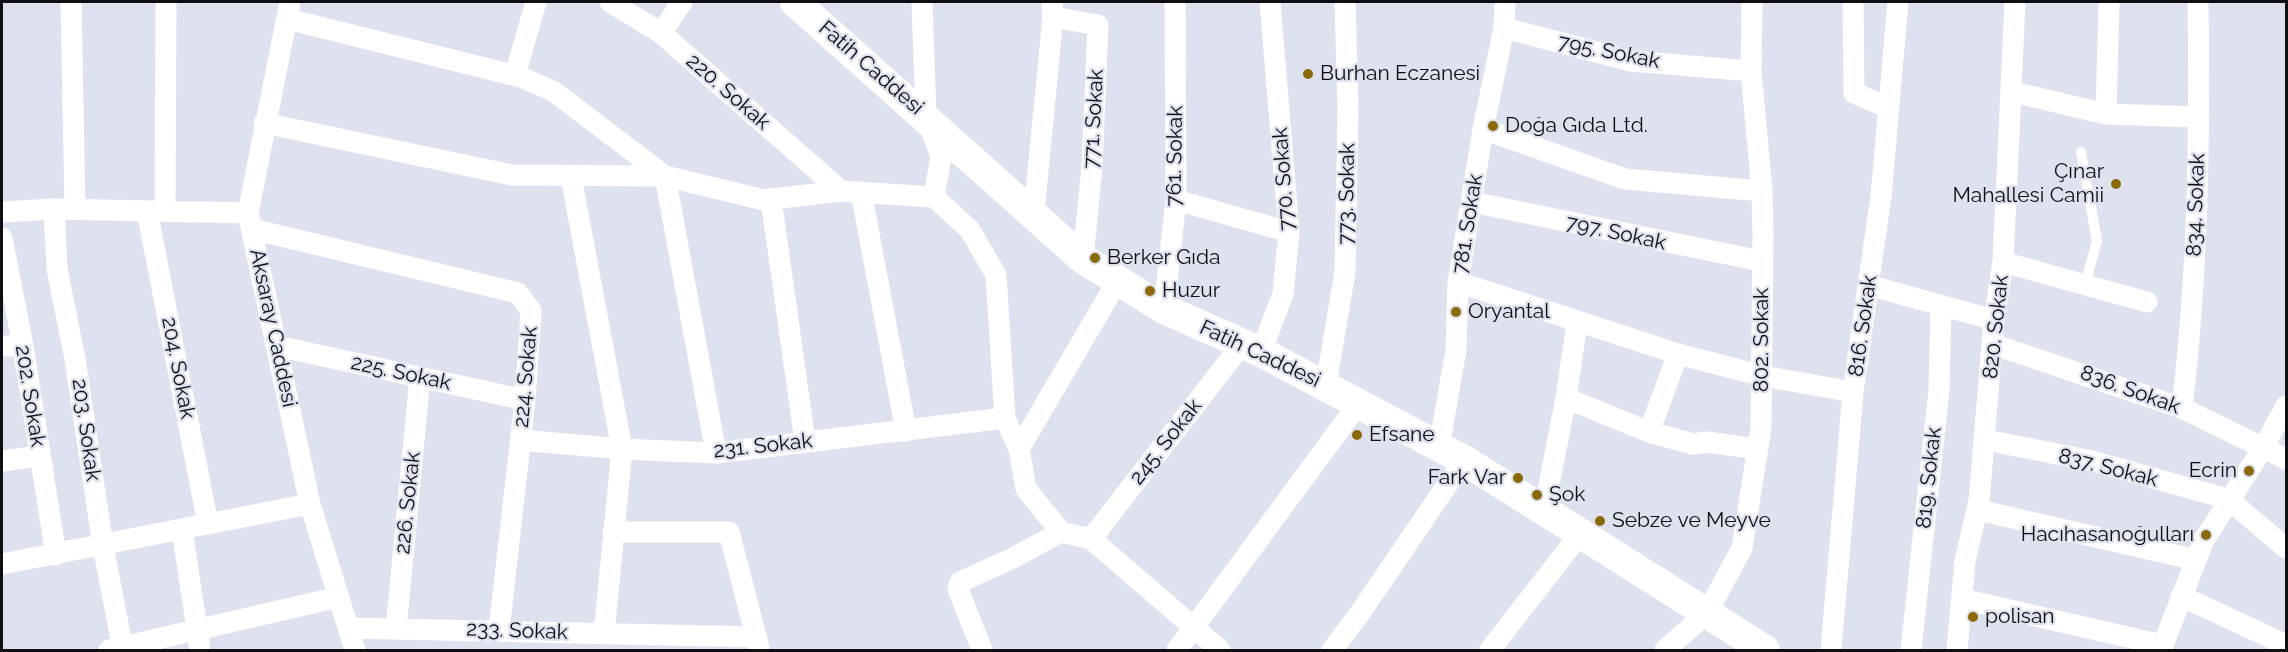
<!DOCTYPE html>
<html>
<head>
<meta charset="utf-8">
<style>
	body { margin:0 }
	#map { position:relative; width:2288px; height:652px; overflow:hidden; background:#dde2ee; font-family:Raleway,sans-serif }
	canvas { display:block }
	.frame { position:absolute; inset:0; border:3px solid #0d0f13; pointer-events:none }
</style>
</head>
<body>
<div id="map">
<canvas width="2288" height="652"></canvas>
<div class="frame"></div>
</div>
<script>
const c = document.querySelector('canvas').getContext('2d');
c.lineJoin = 'round';
function trace(path, color, width, dash) {
  c.strokeStyle = color;
  c.lineWidth = width;
  c.lineCap = dash ? 'butt' : 'round';
  c.setLineDash(dash || []);
  c.stroke(path);
}
function write(font, color, halo, rows, align = 'center') {
  c.font = font + ' Raleway,sans-serif';
  c.lineWidth = 4.5;
  c.setLineDash([]);
  c.textBaseline = 'middle';
  c.strokeStyle = halo;
  c.fillStyle = color;
  for (const [text, x, y, turn = 0] of rows) {
    c.save();
    c.translate(x, y);
    c.rotate((+turn || 0) * Math.PI / 180);
    c.textAlign = isNaN(turn) ? turn : align;
    if (halo) c.strokeText(text, 0, 0);
    c.fillText(text, 0, 0);
    c.restore();
  }
}
const lane = new Path2D(`
	M2081,152l16,89 -12,44`);
const street = new Path2D(`
	M71,2l4,207
	M290,2l-42,211 62,291 45,146
	M610,2l51,31 180,158
	M922,2l4,114 15,40 -7,41
	M1853,2l1,91 35,15
	M1053,17l45,8 -6,141 -9,93
	M287,19l234,58 32,14 112,85 51,277
	M1504,28l127,33 120,10
	M661,33l21,-31
	M515,75l21,-73
	M2013,92l93,22 93,3
	M2106,114l3,-112
	M264,123l248,52 153,1 99,24 77,-9 93,6 36,33 26,45 9,143 14,31 7,40 35,43 30,7 129,111
	M1483,129l142,50 137,12
	M571,177l51,272 -18,185
	M861,192l45,239
	M771,199l34,242
	M1176,200l113,32
	M1472,202l289,59
	M54,209l3,60 18,90 28,187 20,104
	M165,210l1,-208
	M147,211l61,313
	M2,212l52,-3 194,4
	M1034,212l19,-195 -1,-15
	M252,229l266,64 13,18 -6,89 -26,230
	M2,238l21,108 33,209
	M2003,262l144,40
	M1458,282l220,72 85,22 90,16
	M1868,285l126,35
	M1164,309l12,-109 -1,-198
	M1992,344l190,64 104,51
	M2,346h21
	M277,346l248,54
	M1261,352l22,-58 6,-62 -19,-230
	M1326,385l19,-113 3,-164 -3,-106
	M1566,398l83,34 44,12 14,-2 50,7
	M2182,408c16,-135 18,-271 16,-406
	M1649,432l29,-78
	M521,440l101,9 94,4 289,-35
	M1986,440l106,21 136,38 58,49
	M1439,447l17,-97 2,-68 25,-153 21,-101 1,-26
	M1019,449l99,-169
	M2,461l37,-5
	M1978,510l218,50
	M1544,511l22,-113 11,-75
	M182,529l18,121
	M613,532h116l30,116
	M1091,539l151,-195
	M2,564l308,-60
	M2181,596l105,49
	M1962,599l200,46
	M348,628l409,9
	M396,629l24,-252
	M109,650l230,-53
	M982,650l-24,-61 2,-7 53,-24 48,-26
	M1177,650l182,-247
	M1332,650l28,-37 104,-153
	M1490,650l90,-116
	M1665,650l42,-37 35,-65 19,-120 2,-195 -1,-42 -11,-120 1,-69
	M1831,650l22,-258 28,-196 17,-194
	M1911,650l28,-260 2,-84
	M1957,650l8,-89 14,-60 15,-181 9,-58 12,-260
	M2161,650l43,-110 59,-92 23,-42`);
const secondary = new Path2D(`
	M795,2l288,257 81,50 97,43 203,108 301,190`);
const markers = [
	[1308,74,6,"#8b6808"],
	[1493,126,6,"#8b6808"],
	[2116,184,6,"#8b6808"],
	[1095,258,6,"#8b6808"],
	[1150,291,6,"#8b6808"],
	[1456,312,6,"#8b6808"],
	[1357,435,6,"#8b6808"],
	[2249,471,6,"#8b6808"],
	[1518,478,6,"#8b6808"],
	[1537,495,6,"#8b6808"],
	[1600,521,6,"#8b6808"],
	[2206,535,6,"#8b6808"],
	[1973,617,6,"#8b6808"]
];
const streetNames = [
	["795. Sokak",1609,52,11],
	["Fatih Caddesi",871,68,41],
	["220. Sokak",728,92,41],
	["771. Sokak",1094,119,-87],
	["761. Sokak",1175,156,-89],
	["770. Sokak",1284,179,-94],
	["773. Sokak",1347,194,-89],
	["834. Sokak",2196,205,-88],
	["781. Sokak",1468,224,-81],
	["797. Sokak",1616,233,12],
	["816. Sokak",1863,326,-82],
	["820. Sokak",1996,327,-84],
	["Aksaray Caddesi",273,328,78],
	["802. Sokak",1762,340,-90],
	["Fatih Caddesi",1260,354,25],
	["204. Sokak",178,368,79],
	["225. Sokak",401,373,12],
	["224. Sokak",526,377,-85],
	["836. Sokak",2130,390,20],
	["202. Sokak",30,396,81],
	["203. Sokak",86,430,82],
	["245. Sokak",1166,442,-52],
	["231. Sokak",763,446,-6],
	["837. Sokak",2108,468,14],
	["819. Sokak",1929,478,-84],
	["226. Sokak",408,503,-84],
	["233. Sokak",517,631,2]
];
const poiNames = [
	["Burhan Eczanesi",1320,74],
	["Doğa Gıda Ltd.",1505,126],
	["Çınar",2104,172,"right"],
	["Mahallesi Camii",2104,196,"right"],
	["Berker Gıda",1107,258],
	["Huzur",1162,291],
	["Oryantal",1468,312],
	["Efsane",1369,435],
	["Ecrin",2237,471,"right"],
	["Fark Var",1506,478,"right"],
	["Şok",1549,495],
	["Sebze ve Meyve",1612,521],
	["Hacıhasanoğulları",2194,535,"right"],
	["polisan",1985,617]
];
trace(lane, '#fff', 10);
trace(street, '#fff', 21);
trace(secondary, '#fff', 30);
for (const [x, y, r, color] of markers) {
  const dot = new Path2D();
  dot.arc(x, y, r, 0, 2 * Math.PI);
  c.fillStyle = color;
  c.fill(dot);
  trace(dot, '#dde2ee', 2);
}
write('21px', '#0d0f13', '#dde2ee', streetNames);
write('21px', '#0d0f13', '#dde2ee', poiNames, 'left');
</script>
</body>
</html>
